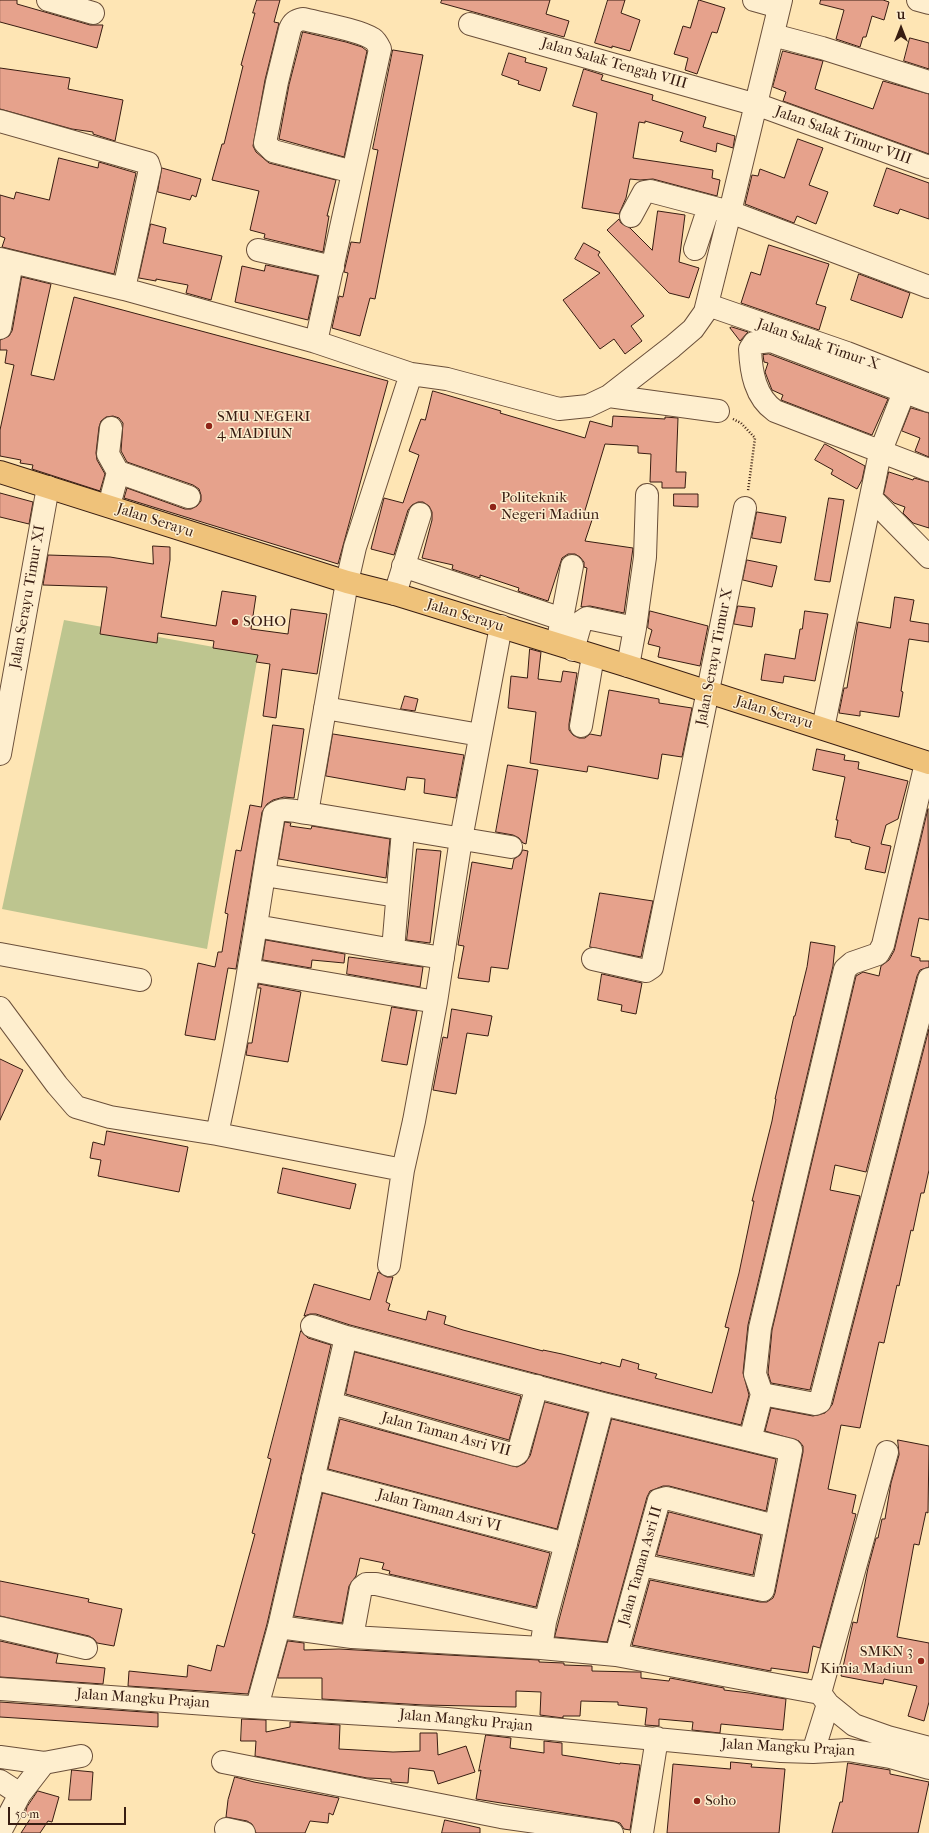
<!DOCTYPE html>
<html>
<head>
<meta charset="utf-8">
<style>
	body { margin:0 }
	#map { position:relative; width:929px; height:1833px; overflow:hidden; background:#fee5b4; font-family:"IM FELL French Canon",serif }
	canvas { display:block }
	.north { position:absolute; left:881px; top:8px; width:40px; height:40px; -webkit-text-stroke:3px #feeece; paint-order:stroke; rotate:0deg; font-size:11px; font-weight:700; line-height:16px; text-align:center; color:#381d12 }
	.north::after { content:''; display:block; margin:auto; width:14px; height:18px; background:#381d12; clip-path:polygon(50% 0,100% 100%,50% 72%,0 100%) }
	.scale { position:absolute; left:8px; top:1807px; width:118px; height:18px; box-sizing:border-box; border:2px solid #381d12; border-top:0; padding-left:5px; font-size:12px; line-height:14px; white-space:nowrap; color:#381d12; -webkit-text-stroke:3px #feeece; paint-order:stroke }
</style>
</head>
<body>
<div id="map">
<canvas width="929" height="1833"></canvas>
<div class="north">U</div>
<div class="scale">50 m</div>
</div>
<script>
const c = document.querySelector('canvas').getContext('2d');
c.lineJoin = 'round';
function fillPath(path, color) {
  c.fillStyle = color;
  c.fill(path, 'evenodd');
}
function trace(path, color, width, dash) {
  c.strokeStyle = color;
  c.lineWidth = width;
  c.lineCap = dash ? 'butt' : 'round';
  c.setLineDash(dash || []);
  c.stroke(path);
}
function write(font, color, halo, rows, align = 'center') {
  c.font = font + ' "IM FELL French Canon",serif';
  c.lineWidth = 3;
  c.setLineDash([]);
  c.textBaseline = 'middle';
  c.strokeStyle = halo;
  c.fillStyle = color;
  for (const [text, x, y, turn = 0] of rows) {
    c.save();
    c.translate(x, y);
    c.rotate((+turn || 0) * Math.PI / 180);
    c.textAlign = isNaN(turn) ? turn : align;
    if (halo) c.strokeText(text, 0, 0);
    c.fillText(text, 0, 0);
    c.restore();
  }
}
const green = new Path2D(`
	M64,620l194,35 -51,294 -205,-40z`);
const building = new Path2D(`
	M0,0h17v4l73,21h13l-6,23 -97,-26z
	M257,0h23l-6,22 5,1 -14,57 -12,66 3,6 13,11 67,17 -9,36h2l-6,36 -59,-14 1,-4 -15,-4 9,-39 -47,-11 10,-36h2l19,-78 -2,-1 14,-52h-2z
	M442,0h108l-4,14 23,7 -5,16 -123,-34z
	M608,0h17l-4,13 19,7 -10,31 -18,-5v2l-17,-5z
	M699,0l26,8 -8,25 -5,-1 -15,42 -12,-4 3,-12 -14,-4 9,-28 7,2z
	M821,0h62l6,2 -5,18 -12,-4 -6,21h-3l-3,10 -24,-8 8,-29 -24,-6z
	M303,32l43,10 16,5 5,4 -23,106 -65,-18 10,-54z
	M910,38l19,5v26l-25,-8z
	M393,50l30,5 -48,244 -5,-1 -10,38 -28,-8 7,-32 4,1 5,-24 -4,-1 7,-30 9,1 18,-93 -5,-1z
	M783,51l40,10 -8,28 58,20 10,-28 46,13v60l-146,-53 3,-9 -13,-5z
	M509,53l17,5 -1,4 22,6 -7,23 -22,-7 1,-3 -17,-6z
	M0,68l70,10 -2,11 55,11 -8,41 -22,-7v-2l-21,-3 -72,-20z
	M584,69l19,6 -2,5 52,15 -1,5 54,17 -3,10 32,9 -2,12 -16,-5 -1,9 -36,-11 3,-9 -38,-11v2l-6,-1 -6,36 80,12 -1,8 8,2 -3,16 -64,-17 -13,1 -10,-1 -4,19 -7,16 -37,-6 15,-95 -24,-7z
	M798,139l25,9 -14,37 19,7 -12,32 -19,-8 -3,7 -49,-19 7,-29 6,1 2,-7 24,9z
	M59,158l39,10 1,-6 37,11 -22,101 -112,-27 3,-9 -5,-2v-41l14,4 2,-7 33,8z
	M162,168l39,11 -5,18 -4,-2 -2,5 -32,-8z
	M887,168l42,15v36l-29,-10 -2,5 -24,-8z
	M658,211l27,4 -6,47 20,6 -10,30 -20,-5 -62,-63 12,-11 2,4 9,5 22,22z
	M151,224l15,4 -3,15 59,13 -11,44 -25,-7 2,-8 -32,-6v2l-17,-3z
	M584,243l16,9 -2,3 46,61 -13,10 11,15 -17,13 -11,-15 -14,10 -37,-49 37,-27 -25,-14z
	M769,245l60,19 -13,40 10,3 -7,23 -78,-27 10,-31 9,3z
	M266,265l52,11 -10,44 -73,-18 7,-36 22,5z
	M859,274l51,19 -8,25 -51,-18z
	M22,277l29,7 -20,91 23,5 20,-83 314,84 -50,183 -214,-66 3,-10 58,21h6l6,-3 4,-5v-6l-2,-6 -6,-4 -66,-23 -6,-11 2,-28 -4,-5 -6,-2 -7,1 -5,4 -2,6 -3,26 1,7 8,14 -5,17 -68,-22 1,-4 -13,-2 1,-3 -21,-4v-26l14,-65 -9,-2 2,-13h-7v-10l9,-4 3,-5z
	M732,327l16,5 -8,9 -10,-13z
	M769,354l119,45 -16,36 -91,-35 2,-5 -11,-5 -7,-18 3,-9 -4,-1 -1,-7z
	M433,391l68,20 -1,2 85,25 5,-17 22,6 1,-11 52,3v-2l13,1 -2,54h10l-1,16h-23v-6h-12l1,-28 -13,-1v-7l-33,-2 -22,73 9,3 -7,21 48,7 -9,65 -34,-7 -9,1 6,-39 -3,-1v-5l-4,-5 -5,-3h-7l-6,4 -14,43 -30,-10 1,-3 -39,-13v3l-28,-9 1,-4 -31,-7 10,-38v-8l-3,-6 -6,-4h-5l-6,3 -4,5 -14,45 -23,-6 13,-51 19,5 16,-48 -10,-4 12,-32 4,1z
	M911,408l18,5v44l-14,-6 5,-13 -18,-7z
	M825,444l40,22 -3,14 -5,9 -26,-15 2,-4 -18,-10z
	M889,472l24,8 1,-2 15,4v46l-16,-5 -10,-10 2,-6 -11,-4 -10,-9z
	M0,493l33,9 -4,22 -29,-7z
	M674,494h24v13l-24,-1z
	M829,498l15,2 -14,82 -15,-2z
	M757,512l29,5 -5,26 -29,-5z
	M153,546l17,1v13l-9,57 55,9 6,-35 34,5 -5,33 37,5 3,-25 36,5 -10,60 -35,-5 -6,49 -13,-2 7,-52 -14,-2 2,-7 -45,-7 1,-7 -56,-8 -1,10 -57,-9 7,-47 -64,-2 5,-30 62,2 43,7z
	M747,560l30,6 -5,21 -29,-7z
	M895,597l19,3 -4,21 19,3v18l-20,-3 -8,52 2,1 -4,25 -39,-6v5l-21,-3 5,-25h3l11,-66 32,6z
	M738,606l17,2 -3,19 -18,-3z
	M650,611l58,15 -8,40 -42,-9 2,-10 -12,-3 4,-14 -4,-2z
	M805,611l23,3 -13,67 -31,-5 -1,7 -22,-3 4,-26 30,5 5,-30h2z
	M530,649l11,3 -3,27 23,3 2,-11 14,2 -8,51v6l4,5 6,3h6l5,-4 11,2 8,-46 50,9v4l33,5 -10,49 -20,-3 -4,25 -70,-13 -1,6 -57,-9 6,-51 -28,-4 3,-32 16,2z
	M405,696l13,3 -3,12 -14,-2z
	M273,725l31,4 -10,69 -10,-1 -11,3 -6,4 -5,8 -26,157 -8,-1 -13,72 -30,-5 13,-72 17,4 3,-15h4l6,-38 -3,-1 11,-63 5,1 9,-46 11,2z
	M333,734l131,21 -8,43 -32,-5 1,-14 -18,-2 -2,13 -79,-14z
	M817,749l28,6 -1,5 15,2 -1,7 50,12 -10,38 -12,6 -5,19 10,2 -6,27 -20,-4 5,-22 -19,-5v-2l-16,-3 3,-17h-2l9,-43 -32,-7z
	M508,765l30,5 -12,74 -3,-1 -4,-5 -6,-3 -17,-3z
	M928,809l1,111 -10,-2 -8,38 9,2v3h9v6l-9,3 -3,6 -51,196 -31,-7 -5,25 30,6 -50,194 -39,-7 -3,-10 4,-43 84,-354 7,-4 16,4 2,-10 8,-6 5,-9z
	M285,822l6,1 -1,3 21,3 1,-3 78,13 -4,39 -107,-19z
	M417,849l24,2 -11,92 -23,-3z
	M523,850l5,1 -20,118 -17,-2 -2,15 -31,-4 6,-32 -6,-1 14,-83 40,7 2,-10 6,-4z
	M600,893l53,8 -12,56 -51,-10z
	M266,940l79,14 -1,9 -32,-3 -1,8 -48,-8z
	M811,942l24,4 -2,20 -85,359 -5,48 6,22 -8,30 -135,-33 -256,-67 -34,-11h-6l-6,2 10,-32 56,16 8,-28 9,5h6l-7,25 4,2 -2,6 38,10 2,-9 18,5 -2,8 19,6 80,21v-1l19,4 39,10v-2l19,5 2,-8 17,5 -1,5 19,5 -2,4 57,15 17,-65 -4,-1 14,-54 15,-72h-2l20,-80 4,-22h-1l19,-83h1l12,-49z
	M349,957l74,10 -3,20 -73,-13z
	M602,974l40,9 -6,31 -15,-3 1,-6 -24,-5z
	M259,984l42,8 -13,70 -42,-7 2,-12h4l9,-55h-3z
	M392,1007l25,4 -10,54 -25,-4z
	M452,1009l40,7 -4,20 -21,-3 -11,61 -23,-4 10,-53 4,1z
	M929,1029v141l-5,23h-3l-8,38 -2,-1 -12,56 -2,-1 -13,58 -5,-1 -19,86 -19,-3 -13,64 28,6 -4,18 4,1 -36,134 -7,-2 -5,27 -37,-5v3l-139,-26 18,-65 110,22h7l6,-4 2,-5 28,-141v-6l-4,-5 -34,-10 6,-23 42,8 12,-3 7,-8z
	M0,1059l23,11 -23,50z
	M107,1131l81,16 -9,45 -81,-16 3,-16 -11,-2 3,-16 11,3z
	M283,1168l73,16 -6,25 -72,-16z
	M301,1331l7,7 23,7 -64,279 -19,70 -120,-8 1,-15 58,6 1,-12 23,6 6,-26 7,2 31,-113 -3,-1 19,-74 -3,-1z
	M355,1352l166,44 -12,44 -163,-46z
	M545,1402l43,11 -31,116 -229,-60 12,-50 177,48 8,-4 5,-7z
	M612,1419l164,40 -10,52 -97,-25h-6l-13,5 -3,6 -40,145 -52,-5z
	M898,1440l31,6 -1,67 -2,-1 -7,33 -5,-1 -17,93 32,6v59l-5,19 -16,-5 9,-30 -33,-7 -1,5 -42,-8 12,-54 4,1 11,-55 8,-30h2l4,-19h3l6,-36 8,-28z
	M323,1493l227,60 -14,54 -147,-33 1,-3 -8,-2 2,-6 -24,-5 -4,18 -7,10 -7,37 -48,-7z
	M669,1512l92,23 -8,40 -96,-20z
	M0,1581l89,18 -1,3 34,7 -8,37 -17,-3 -3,-4 -5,-3 -89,-20z
	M0,1641l58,13 -2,9 49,5 -2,16 -103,-7z
	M288,1641l16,2v7l35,-1 200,11v2l25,1v2l28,1v5l44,1h5v6l28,3 1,-3 54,10v2l25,3 37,6 -3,31 -62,-6 -1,9 -28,-3 1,-8 -34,-3v7l-14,-1 2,-17 -29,-3v-3l-37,-1 -1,15h-17v2l-23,-3 1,-23 -25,-1v16l-92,-2 -102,-6v-21h-44z
	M0,1702l158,11v14l-158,-10z
	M242,1719l24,1v12l24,-5v-5l50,3 -1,24 54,3 27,-1v-18h17l1,22 28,-9 9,26 -37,12 -4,-13 -25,-3 -1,15 -17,-1v-3l-24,-1 -112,-22 1,-15h-15z
	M486,1735l25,3 -1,10 34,5v-12l18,2v12l58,9v-1l20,2 -10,65 -6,-1 -4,-6 -6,-2 -138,-22 5,-29 -2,1z
	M731,1762l21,2 -1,3 34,2 -6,64h-112l6,-69 57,5z
	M848,1763l42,7v4l39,8 -11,51h-86l8,-31h2z
	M72,1770l21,2 -2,28h-22z
	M235,1777l19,5 85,16 -6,17 -4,-2 -1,10 -18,-2 -5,12h-49l-4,-9 -5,-3 -21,-4 2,-17z
	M38,1791l21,6 -7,25 -4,-1 -8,12h-19l11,-17 -7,-2 2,-7z
	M445,1820l35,8v5h-38z`);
const path = new Path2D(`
	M733,419l8,4 14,15 -7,53`);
const minor = new Path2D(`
	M48,0l45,13
	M754,0l25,7
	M918,0l11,3
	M470,24l294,83 165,60
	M773,35l49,13 107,34
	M0,121l148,42 2,6 -26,120
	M631,216l13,-24 6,-1 80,21 199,75
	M695,249l14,-42
	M258,250l75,17
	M0,259l124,30 192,53 95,32 36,5 112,30 29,-3 21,-10 63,-49 21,-18 12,-17 25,-100 51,-212
	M708,305l139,48 82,32
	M0,328l12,-66
	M316,342l64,-293c-2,-4 -4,-8 -7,-10 -13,-9 -54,-16 -70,-20 -8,2 -10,3 -13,10l-13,53 -12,61 8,8 80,21
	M609,396l109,15
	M929,401l-158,-60 -17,2 -4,6c1,23 5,48 25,62l154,59
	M118,472l71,25
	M871,498l58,59
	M109,506l9,-34 -10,-18 3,-26
	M403,566l159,53
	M395,594l25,-80
	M635,628l10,-71 2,-62
	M559,634l13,-68
	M573,650l8,-28 6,-4 48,10 -7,38
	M325,708l155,27
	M581,726l12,-70
	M823,728l57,-275 24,-61
	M0,754l48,-267
	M307,813l40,-231 8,-35 56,-173
	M264,875l133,21
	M256,926l137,24 10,-120
	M393,950l50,8
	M0,954l140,26
	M593,959l53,12 6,-4 93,-459
	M249,970l187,32 25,-163 40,-213
	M436,1002l-22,119 -11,49 -186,-36c12,-55 23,-111 32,-167 9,-51 16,-102 25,-153 8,-8 23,-2 33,-1l204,34
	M0,1008l57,77 19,22 34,10 107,17
	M389,1265l14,-95
	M312,1326l34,11
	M762,1394l53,10 5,-2 109,-423
	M331,1403l184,52 3,-2 19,-67
	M750,1440l12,-46 -7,-20 5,-46 85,-359 7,-6 26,-9 5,-9 43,-182
	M313,1478l253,66
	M279,1627l73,10 189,11 75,7 204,38 8,11 26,21 34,12 41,11
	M0,1628l86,20
	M352,1637l9,-49 5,-4h10l169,38
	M541,1648l4,-26 58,-218
	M616,1655l43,-155 7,-2 109,28
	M0,1689l234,17 213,13 334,32 32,1 35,-2 42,7 39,11
	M820,1693l67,-241
	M257,1707l22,-80 67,-290 257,67 188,46 -28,140 -122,-25
	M813,1752l15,-48
	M0,1757l44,6 37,-7
	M223,1762l278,55 111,16
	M0,1781l20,13 -20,38
	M20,1794l24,-31
	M226,1829l18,4
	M642,1833l15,-95`);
const major = new Path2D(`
	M0,472l347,110 48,12 233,72 301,97`);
const markers = [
	[209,426,4,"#8f2418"],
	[493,507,4,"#8f2418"],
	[235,622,4,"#8f2418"],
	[921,1661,4,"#8f2418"],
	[697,1801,4,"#8f2418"]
];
const streetNames = [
	["Jalan Salak Tengah VIII",614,64,16],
	["Jalan Salak Timur VIII",843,136,20],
	["Jalan Salak Timur X",818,345,19],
	["Jalan Serayu",155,521,18],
	["Jalan Serayu Timur XI",28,597,-80],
	["Jalan Serayu",465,616,17],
	["Jalan Serayu Timur X",715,657,-79],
	["Jalan Serayu",774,713,17],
	["Jalan Taman Asri VII",446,1435,15],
	["Jalan Taman Asri VI",439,1511,15],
	["Jalan Taman Asri II",641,1566,-74],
	["Jalan Mangku Prajan",143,1699,4],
	["Jalan Mangku Prajan",466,1721,5],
	["Jalan Mangku Prajan",788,1748,3]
];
const poiNames = [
	["SMU NEGERI",217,417],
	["4 MADIUN",217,434],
	["Politeknik",501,498],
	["Negeri Madiun",501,515],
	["SOHO",243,622],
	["SMKN 3",913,1652,"right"],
	["Kimia Madiun",913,1669,"right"],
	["Soho",705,1801]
];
fillPath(green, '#bdc58f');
fillPath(building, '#e6a28c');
trace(building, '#381d12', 1);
trace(minor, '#6a4f3a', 24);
trace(major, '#381d12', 24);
trace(path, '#381d12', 2.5, [1, 2]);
trace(minor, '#feeece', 22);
trace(major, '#efc27a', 22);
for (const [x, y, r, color] of markers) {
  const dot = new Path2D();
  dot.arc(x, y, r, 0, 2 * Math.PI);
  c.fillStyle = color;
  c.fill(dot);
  trace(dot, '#feeece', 1.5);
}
write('15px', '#381d12', '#feeece', streetNames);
write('15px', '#381d12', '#feeece', poiNames, 'left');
</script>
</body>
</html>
